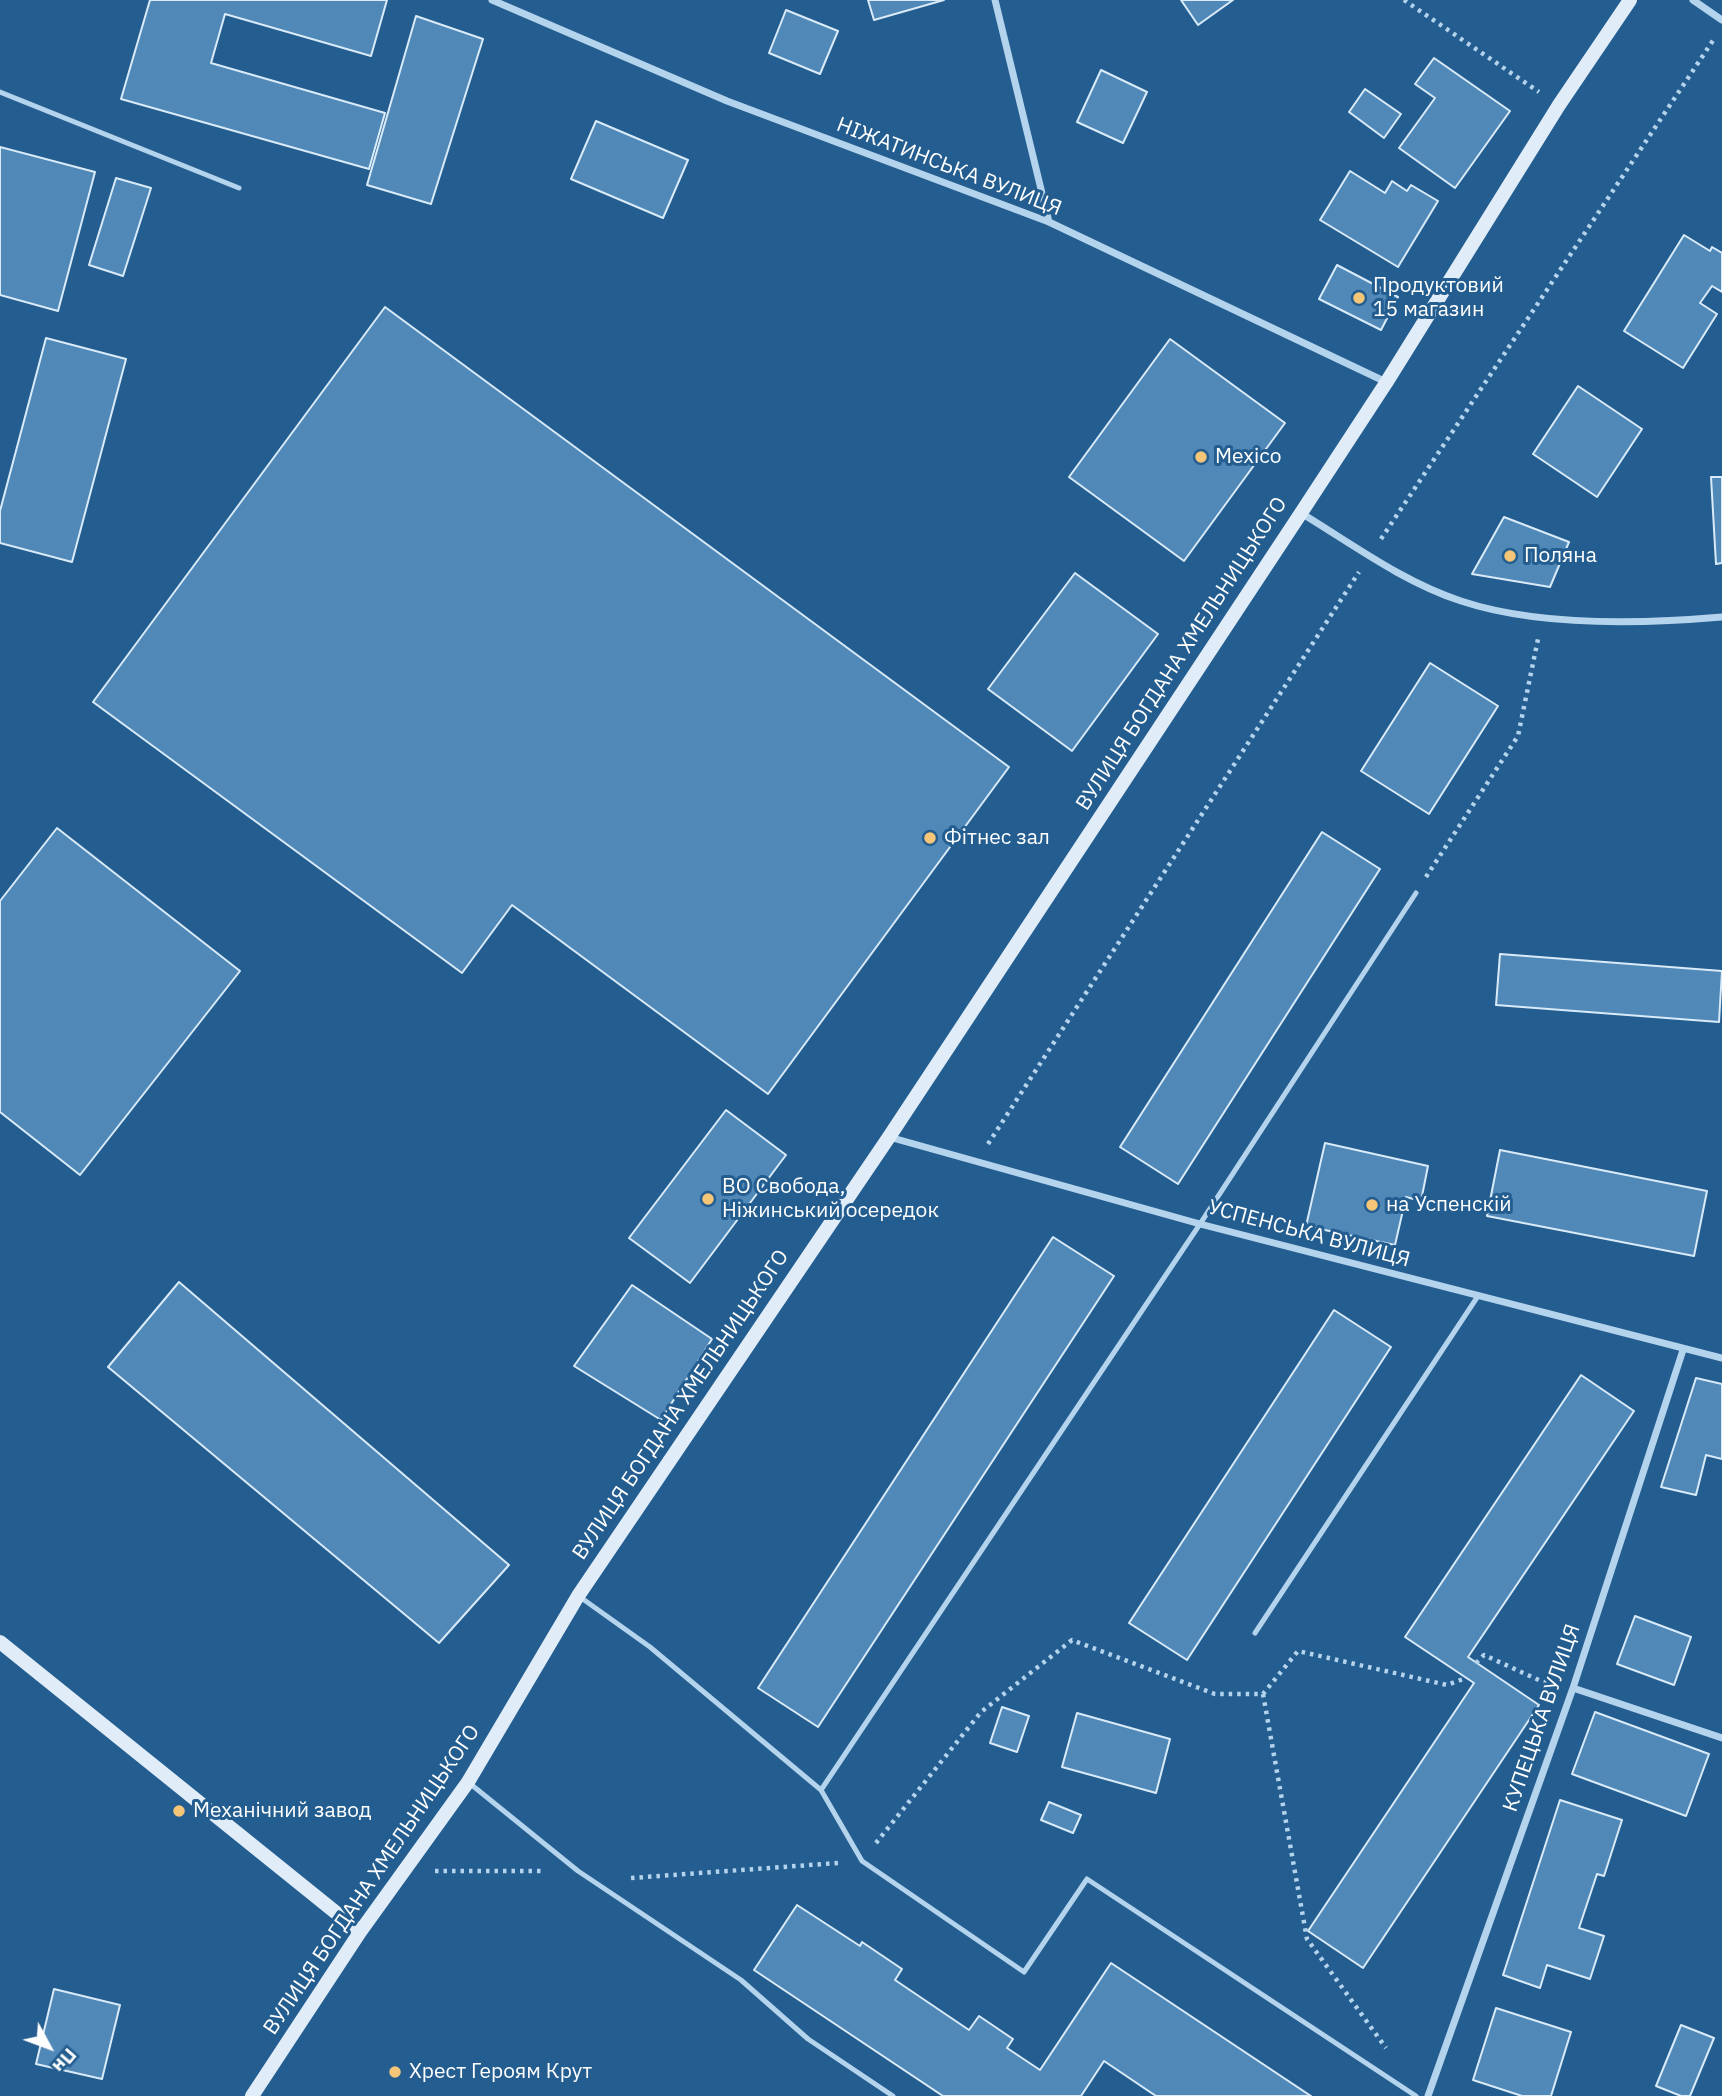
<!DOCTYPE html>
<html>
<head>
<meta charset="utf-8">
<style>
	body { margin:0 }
	#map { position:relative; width:1722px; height:2096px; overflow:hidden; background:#245d8f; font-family:"IBM Plex Sans",sans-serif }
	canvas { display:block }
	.north { position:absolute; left:14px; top:2012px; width:70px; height:70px; -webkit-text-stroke:5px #245d8f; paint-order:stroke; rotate:131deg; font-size:19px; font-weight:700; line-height:28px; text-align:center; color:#fff }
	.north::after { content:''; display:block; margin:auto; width:24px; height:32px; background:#fff; clip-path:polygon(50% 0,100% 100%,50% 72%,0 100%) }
</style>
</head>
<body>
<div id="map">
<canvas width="1722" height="2096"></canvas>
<div class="north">Пн</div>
</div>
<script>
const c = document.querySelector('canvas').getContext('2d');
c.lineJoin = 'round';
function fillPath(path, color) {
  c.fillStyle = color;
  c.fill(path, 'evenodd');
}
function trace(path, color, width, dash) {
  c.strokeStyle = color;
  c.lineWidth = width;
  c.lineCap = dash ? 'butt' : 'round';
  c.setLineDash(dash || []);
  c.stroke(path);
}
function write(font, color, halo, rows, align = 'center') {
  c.font = font + ' "IBM Plex Sans",sans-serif';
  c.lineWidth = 6;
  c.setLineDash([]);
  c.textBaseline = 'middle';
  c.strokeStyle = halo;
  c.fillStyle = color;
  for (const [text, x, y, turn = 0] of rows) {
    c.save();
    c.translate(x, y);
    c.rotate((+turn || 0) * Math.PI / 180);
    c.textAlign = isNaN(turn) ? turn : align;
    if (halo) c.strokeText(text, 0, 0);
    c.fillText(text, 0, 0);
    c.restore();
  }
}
const building = new Path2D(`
	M150,0h237l-16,56 -146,-42 -14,49 174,50 -16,56 -248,-70z
	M868,0h76l-70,20z
	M1181,0h52l-35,25z
	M786,10l52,21 -18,43 -51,-21z
	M416,16l67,23 -52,165 -64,-19z
	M1434,58l76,53 -55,77 -56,-40 36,-50 -20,-14z
	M1101,70l46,22 -24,51 -46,-21z
	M1365,89l36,25 -17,24 -35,-26z
	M596,121l92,39 -25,58 -92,-39z
	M0,147l95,25 -37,139 -58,-16z
	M1350,171l35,22 7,-12 15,10 4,-6 27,16 -40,66 -78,-47z
	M116,178l35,10 -28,88 -34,-11z
	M1684,235l26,16 2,-4 10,6v39l-10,-6 -12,17 17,11 -34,54 -59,-37z
	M1337,265l61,32 -17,33 -62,-31z
	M385,307l624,460 -241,327 -256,-189 -50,68 -369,-271z
	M46,338l80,21 -54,203 -72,-19v-32z
	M1170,339l115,84 -101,138 -115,-84z
	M1578,386l64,43 -45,68 -64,-43z
	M1711,477h11v86l-6,1z
	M1504,517l65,25 -19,45 -78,-13z
	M1075,573l83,61 -86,117 -84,-62z
	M1430,663l68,43 -69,108 -68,-43z
	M57,828l183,143 -160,204 -80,-63v-211z
	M1322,832l58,37 -202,315 -58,-37z
	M1500,954l222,17 -3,51 -223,-17z
	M726,1110l60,45 -96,128 -61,-45z
	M1325,1143l103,23 -7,35 -15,-4 -11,48 -89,-19z
	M1500,1150l207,41 -13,65 -207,-40z
	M1053,1237l61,39 -296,451 -60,-39z
	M179,1282l330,283 -70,78 -331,-276z
	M632,1285l80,54 -51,81 -87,-54z
	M1334,1310l57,37 -204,313 -58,-37z
	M1581,1375l53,36 -166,246 71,48 -176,263 -55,-37 166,-248 -69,-46z
	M1696,1378l26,6v75l-16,-4 -10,40 -35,-8z
	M1635,1616l56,21 -17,48 -57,-21z
	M1002,1707l27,9 -12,36 -27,-9z
	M1595,1712l114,42 -23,62 -114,-42z
	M1077,1713l93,26 -14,54 -94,-26z
	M1560,1800l62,20 -18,56 -7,-2 -18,54 25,8 -14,43 -43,-14 -7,23 -37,-13z
	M1049,1802l32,13 -8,18 -32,-13z
	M797,1905l63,41 2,-4 40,27 -7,11 74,50 10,-14 34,23 -6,9 33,22 71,-107 200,133h-155l-52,-35 -23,35h-138l-189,-126z
	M54,1989l66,16 -18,74 -66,-15z
	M1496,2008l75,24 -20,64h-29l-49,-16z
	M1681,2025l33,13 -24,58h-9l-25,-10z`);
const path = new Path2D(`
	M1404,0l135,92
	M1381,539l333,-500
	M1426,877l92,-141 20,-97
	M988,1144l371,-572
	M1476,1663l8,-8 57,26 12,3
	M1263,1694l44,245 79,109
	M876,1843l105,-131 91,-72 143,54h48l35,-43 149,34 19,-7
	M435,1871h107
	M631,1878l207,-15`);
const lane = new Path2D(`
	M0,92l239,96
	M580,1597l70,50 171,143 41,71 162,111 63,-93 329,217
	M1255,1633l223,-337
	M468,1782l110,89 163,109 67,59 85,57
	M821,1790l379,-566 216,-331`);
const street = new Path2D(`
	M492,0l235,101 322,121 337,160
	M995,0l54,222
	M1693,0l29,20
	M1301,513c51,31 102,69 160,88 78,26 180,23 261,16
	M889,1137l311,87 522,134
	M1573,1688l149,50
	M1428,2096l145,-408 110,-338`);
const secondary = new Path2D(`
	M0,1642l360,290
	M252,2096l108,-164 108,-150 110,-186 311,-459 412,-624 85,-130 173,-278 71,-105`);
const markers = [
	[1359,298,7,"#f6c678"],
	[1201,457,7,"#f6c678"],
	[1510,556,7,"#f6c678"],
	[930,838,7,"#f6c678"],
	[708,1199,7,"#f6c678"],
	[1372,1205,7,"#f6c678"],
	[179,1811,7,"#f6c678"],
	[395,2072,7,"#f6c678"]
];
const streetNames = [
	["НІЖАТИНСЬКА ВУЛИЦЯ",949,167,21],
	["ВУЛИЦЯ БОГДАНА ХМЕЛЬНИЦЬКОГО",1182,654,-57],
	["УСПЕНСЬКА ВУЛИЦЯ",1309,1234,15],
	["ВУЛИЦЯ БОГДАНА ХМЕЛЬНИЦЬКОГО",681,1405,-56],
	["КУПЕЦЬКА ВУЛИЦЯ",1542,1718,-71],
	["ВУЛИЦЯ БОГДАНА ХМЕЛЬНИЦЬКОГО",372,1880,-56]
];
const poiNames = [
	["Продуктовий",1373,286],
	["15 магазин",1373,310],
	["Mexico",1215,457],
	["Поляна",1524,556],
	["Фітнес зал",944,838],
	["ВО Свобода,",722,1187],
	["Ніжинський осередок",722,1211],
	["на Успенскій",1386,1205],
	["Механічний завод",193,1811],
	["Хрест Героям Крут",409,2072]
];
fillPath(building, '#5088b8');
trace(building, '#d9ebf9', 2);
trace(path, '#b4d3ec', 4.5, [3.5, 5]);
trace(lane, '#b4d3ec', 5);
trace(street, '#b4d3ec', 7);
trace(secondary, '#e0edf9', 14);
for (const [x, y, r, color] of markers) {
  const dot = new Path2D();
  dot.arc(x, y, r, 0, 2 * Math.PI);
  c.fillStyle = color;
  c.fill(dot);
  trace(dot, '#245d8f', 2.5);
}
write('21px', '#fff', '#245d8f', streetNames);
write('21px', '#fff', '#245d8f', poiNames, 'left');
</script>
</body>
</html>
